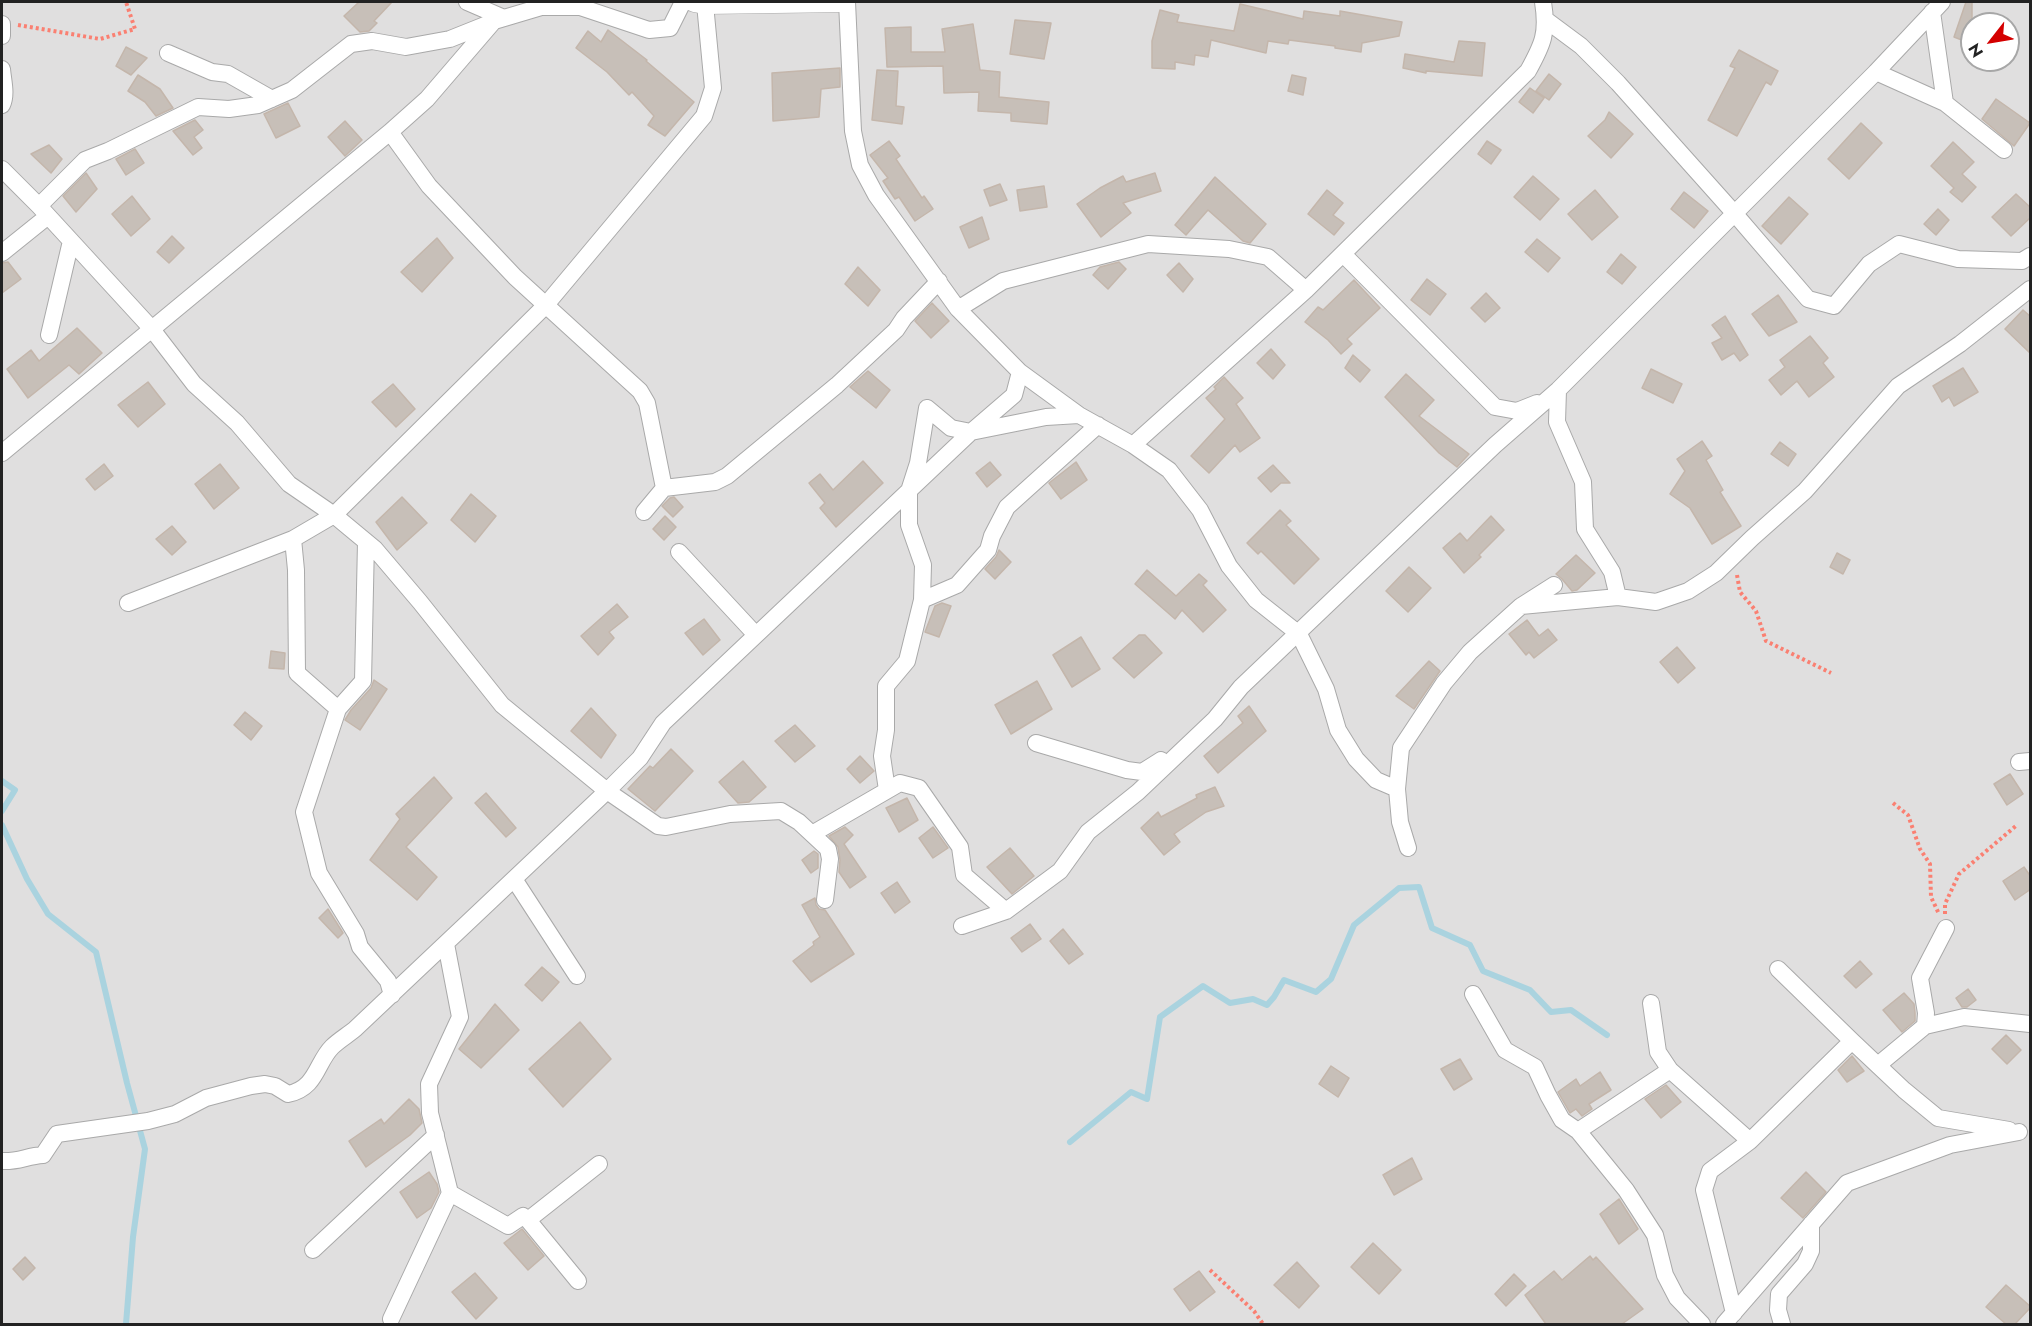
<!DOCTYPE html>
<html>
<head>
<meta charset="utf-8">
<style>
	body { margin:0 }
	#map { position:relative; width:2032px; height:1326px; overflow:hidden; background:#f2efe9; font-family:Jost,sans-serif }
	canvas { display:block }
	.frame { position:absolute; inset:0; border:3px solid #222; pointer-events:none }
	.north { position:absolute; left:1960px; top:12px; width:60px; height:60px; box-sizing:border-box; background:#fff; border:2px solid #a7a7a7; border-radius:50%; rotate:239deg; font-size:16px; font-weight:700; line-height:24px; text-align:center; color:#222 }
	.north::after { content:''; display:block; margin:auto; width:21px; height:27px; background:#d40000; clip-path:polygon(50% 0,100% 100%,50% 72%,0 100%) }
</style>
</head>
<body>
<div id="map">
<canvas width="2032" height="1326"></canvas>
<div class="frame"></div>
<div class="north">N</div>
</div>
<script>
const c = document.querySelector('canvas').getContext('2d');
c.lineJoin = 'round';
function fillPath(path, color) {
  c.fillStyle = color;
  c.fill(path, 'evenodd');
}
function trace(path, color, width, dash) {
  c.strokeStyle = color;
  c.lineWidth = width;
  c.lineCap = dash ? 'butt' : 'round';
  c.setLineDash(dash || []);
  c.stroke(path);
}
const residential = new Path2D(`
	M2,2h2028v1322h-2028zM1972,24h36v36h-36z`);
const stream = new Path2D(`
	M2,781l13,9 -13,21
	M2,825l25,54 21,35 48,38 31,131 18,66 -12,88 -7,87
	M1070,1142l61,-50 16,7 13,-82 43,-31 27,17 23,-4 14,6 7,-8 10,-17 32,12 15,-13 23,-54 45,-37 20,-1 13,41 38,17 13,26 47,19 21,22 20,-2 36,25`);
const building = new Path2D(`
	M359,2h33l-18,19 3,2 -8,8 -9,1 -16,-16z
	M1966,2h6v42l-18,-7z
	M1240,4l63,15 1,-8 36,5v-5l62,11 -3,14 -37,7 -1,9 -26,-4v-2l-46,-6 -1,4 -20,-3 -2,12 -55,-13 -3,17 -13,-2 -1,10 -19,-3v7l-23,-1v-27l8,-31 19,5 -2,7 57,9z
	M1015,20l36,3 -7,36 -34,-5z
	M973,24l7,46 20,2 -1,25 50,5 -2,22 -36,-3v-8l-33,-2 1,-19 -35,1 -1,-27 -56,1 -2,-39 26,-1v25h34l-3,-23z
	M608,30l39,30 -1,1 48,41 -29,34 -17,-11 6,-9 -22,-24 -3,3 -22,-23 -31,-24 12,-17 13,11z
	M1459,41l26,2 -3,33 -56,-5v2l-23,-5 2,-14 49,8z
	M126,47l21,11 -16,17 -15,-9z
	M1739,50l39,21 -7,14 -5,-3 -29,54 -29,-16 27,-52 -5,-2z
	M840,68v19l-19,2 -2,28 -46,4 -1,-48z
	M877,70l21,1 -2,35 8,1 -2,17 -30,-4z
	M1549,74l12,10 -12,16 -13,-9z
	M138,75l22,14 13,19 -17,8 -11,-14 -17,-11z
	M1292,75l14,3 -3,17 -15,-4z
	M1530,88l14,10 -11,15 -14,-11z
	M1996,99l34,24 -16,23 -32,-27z
	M288,103l12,23 -24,12 -12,-24z
	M1609,112l24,22 -22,24 -23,-22 17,-16z
	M195,120l8,10 -9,7 8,11 -9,7 -20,-24z
	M345,121l17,19 -17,16 -17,-19z
	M1861,123l21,20 -33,36 -21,-20z
	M889,141l11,15 -4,3 26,39 2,-2 9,13 -18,12 -16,-24 -4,2 -12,-18 5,-3 -18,-23z
	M1487,141l14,9 -10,14 -13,-10z
	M1953,142l21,20 -12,12 14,13 -14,15 -12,-10 4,-4 -23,-22z
	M49,145l13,14 -11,14 -20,-19z
	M135,149l9,14 -18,12 -10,-16z
	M86,173l11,16 -21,23 -13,-16z
	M1155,173l6,18 -38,12 8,10 -30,24 -24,-33 23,-16 23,-12 3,6z
	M1533,176l26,23 -19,21 -26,-23z
	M1215,177l51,47 -16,19 -7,-2 -35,-31 -22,25 -11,-10z
	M1000,184l7,16 -17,6 -6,-16z
	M1044,186l3,21 -27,4 -3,-21z
	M1327,190l16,13 -10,12 11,8 -10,12 -26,-21z
	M1595,190l23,27 -26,23 -24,-26z
	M1684,192l24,19 -14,17 -23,-19z
	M2016,194l15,14v9l-20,19 -19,-19z
	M132,196l18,23 -19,17 -19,-22z
	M1789,197l19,17 -27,30 -19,-18z
	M1938,209l11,11 -13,15 -12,-11z
	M982,217l7,22 -20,9 -9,-21z
	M172,236l12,12 -15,15 -12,-11z
	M437,238l16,20 -31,34 -21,-20z
	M1537,239l23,19 -12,14 -23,-20z
	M1621,254l15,13 -14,17 -15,-12z
	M8,262l13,17 -19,14v-30z
	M1119,262l7,7 -18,20 -15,-14 7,-8z
	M1179,263l14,16 -10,13 -16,-17z
	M858,267l22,23 -12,16 -23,-22z
	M1427,279l19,15 -16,21 -19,-15z
	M1354,280l26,28 -33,31 5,5 -11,10 -13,-14 -23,-18 13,-15 5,3z
	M1486,293l14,15 -15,14 -14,-14z
	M1778,295l19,27 -28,14 -17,-22z
	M932,303l17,18 -18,17 -16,-17z
	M2023,310l8,7v37l-26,-25z
	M1725,316l23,39 -8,6 -6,-8 -12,7 -10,-17 10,-5 -10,-13z
	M77,328l25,25 -23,21 -10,-9 -41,33 -21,-29 24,-19 8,11z
	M1810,336l18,22 -5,5 11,14 -25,20 -12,-16 -16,14 -12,-15 16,-13 -5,-7z
	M1271,349l14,16 -12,14 -16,-16z
	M1353,355l17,15 -10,12 -15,-14z
	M1963,368l15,24 -24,14 -5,-9 -7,5 -9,-16z
	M1651,369l31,15 -9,19 -31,-15z
	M868,371l22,19 -14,18 -26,-21z
	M1406,374l28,26 -15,16 50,38 -12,13 -18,-14 -54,-56z
	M1224,377l19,21 -7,6 24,34 -20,14 -5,-7 -26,28 -18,-17 34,-37 -19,-21 10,-9 -2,-2z
	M148,382l17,22 -27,23 -20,-22z
	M393,384l22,25 -19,18 -24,-25z
	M1702,441l10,15 -6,4 17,30 -3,2 21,34 -29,18 -22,-36 -20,-14 15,-23 -8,-12z
	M1780,442l16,12 -8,12 -17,-12z
	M863,461l20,22 -47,44 -16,-19 5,-5 -16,-20 11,-9 13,16z
	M990,462l11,13 -14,12 -11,-14z
	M1076,462l11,18 -26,19 -12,-16z
	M104,464l9,12 -18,14 -9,-11z
	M220,464l19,24 -25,21 -19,-25z
	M1273,465l17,18h-9l-10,9 -13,-14z
	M471,494l25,22 -21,26 -24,-22z
	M402,497l25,26 -30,27 -21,-28z
	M674,497l9,10 -10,10 -11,-11 8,-8z
	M1280,510l11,11 -5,4 33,34 -25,25 -33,-33 -3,3 -11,-11z
	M665,516l11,11 -12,13 -11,-11z
	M1491,516l13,14 -25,25 2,2 -17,16 -21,-25 17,-15 7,8z
	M172,526l14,16 -14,13 -16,-16z
	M999,550l12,12 -16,17 -10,-10 11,-12z
	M1837,553l13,7 -7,14 -13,-7z
	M1576,555l19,18 -18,17 -5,1 -10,-12 -6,-5z
	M1409,567l22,21 -23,24 -22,-21z
	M1147,570l29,26 23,-22 8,7 -4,4 23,25 -23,22 -21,-22 -7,9 -40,-35z
	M942,603l9,3 -12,31 -14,-5 10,-26z
	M617,604l11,13 -19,15 5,6 -16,17 -17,-19z
	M704,619l16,21 -17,15 -18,-22z
	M1527,620l12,16 9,-7 9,11 -23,18 -5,-6 -3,3 -17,-21z
	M1139,635h6l17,18 -28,25 -21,-20z
	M1081,637l19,32 -28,18 -19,-32z
	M1677,647l18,21 -17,15 -18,-21z
	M271,651l14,2 -1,16 -15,-1z
	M1429,661l11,10 -26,38 -18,-13z
	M374,680l13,9 -27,41 -15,-10 6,-10 20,-22z
	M1037,681l15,28 -41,25 -16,-29z
	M1249,706l17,25 -48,42 -14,-17 39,-33 -5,-7z
	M591,708l25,27 -15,23 -30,-27z
	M245,712l17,14 -11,14 -17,-15z
	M795,725l20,21 -20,16 -20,-21z
	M671,749l22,22 -38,40 -27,-22 22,-23 3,2z
	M860,756l14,15 -14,12 -13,-14z
	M743,761l23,26 -17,15 -11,1 -19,-21z
	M2010,774l13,20 -16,11 -13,-21z
	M434,777l18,21 -46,49 31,30 -20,23 -47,-40 30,-41 -4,-5z
	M1215,787l9,19 -18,6 -32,22 6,8 -16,13 -23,-27 17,-16 3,5 36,-19 -1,-3z
	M486,793l30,35 -10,9 -31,-34z
	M907,798l11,22 -19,12 -13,-24z
	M845,827l8,8 -9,9 22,33 -16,11 -11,-16 1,-12 -2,-13 -9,-11z
	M933,827l15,21 -15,10 -14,-20z
	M1010,848l24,28 -22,18 -25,-27z
	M814,851l4,3v14l-7,5 -9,-13z
	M2024,867l7,10v12l-16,11 -12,-19z
	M897,882l13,20 -15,11 -14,-20z
	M815,898l1,7 3,4 6,1 29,44 -43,28 -18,-21 21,-16 -1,-3 7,-5 -18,-32z
	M328,909l15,24 -5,5 -19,-20z
	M1030,924l11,15 -19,13 -11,-14z
	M1063,929l20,25 -14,10 -19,-23z
	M1860,961l12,13 -16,14 -12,-12z
	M542,967l17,15 -17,19 -17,-16z
	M1968,989l8,11 -9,7h-5l-6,-9z
	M1904,993l10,11 1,9v8l-13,11 -19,-22z
	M495,1004l24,26 -38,38 -22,-19z
	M580,1022l31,37 -48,48 -34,-38z
	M2006,1035l15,15 -14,14 -15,-15z
	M1852,1056l12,15 -17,11 -9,-12z
	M1460,1059l12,20 -18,11 -13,-21z
	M1331,1066l18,12 -11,19 -19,-13z
	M1600,1072l11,18 -22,14 3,5 -10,7 -6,-7 -6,4 -12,-21 18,-13 4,7z
	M1666,1085l15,17 -20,16 -16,-19z
	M409,1099l10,10 3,14 -12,12 -44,32 -17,-26 32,-22 3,5z
	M1412,1158l10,21 -28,16 -11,-20z
	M429,1172l8,12 2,8 -8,16 -14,10 -17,-26z
	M1806,1172l20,20 -23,26 -22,-20z
	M1619,1199l19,30 -19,15 -19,-30z
	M522,1229l22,27 -16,14 -24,-27z
	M1373,1243l28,27 -22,24 -28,-27z
	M1590,1256l3,4 3,-3 47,52 -21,15h-76l-21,-29 29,-24 8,9z
	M25,1257l10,11 -12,12 -10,-11z
	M1297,1262l22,24 -20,22 -25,-23z
	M1199,1271l16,21 -25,19 -16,-22z
	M475,1273l22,25 -21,21 -24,-27z
	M1514,1274l12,12 -20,20 -11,-12z
	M2006,1285l25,22 -16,17h-9l-20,-17z`);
const path = new Path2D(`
	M18,25l82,14 35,-10 -9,-27
	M1737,575l3,17 16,19 10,30 65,32
	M1893,803l15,12 12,34 10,15 1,33 8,17
	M1945,914v-10l14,-30 58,-49
	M1210,1270l44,41 9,13`);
const minor = new Path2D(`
	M467,2l37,16
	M847,2l6,129 7,34 16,30 82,114 62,63 59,43 54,30 36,25 31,40 29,56 27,34 43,34 27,55 12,41 18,29 20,21 21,9
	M1932,12l13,91
	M1546,20l35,26 37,37 117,131 73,85 26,7 35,-42 30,-20 59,15 64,2 8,-5
	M2,24v12
	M168,53l44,19 16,2 44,25
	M2,69c1,12 5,25 0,36
	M1876,72l69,31 59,47
	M390,132l39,54 86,91 125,114 7,12 17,85 -20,24
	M2,169l37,37 112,122 43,56 43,39 52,61 45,31 41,34 45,53 82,103 105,86 51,35 8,1 64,-13 51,-3 18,11 29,27 2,10 -5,41
	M39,206l46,-46 23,-9 90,-44 31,2 29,-4 34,-15 59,-46 21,-3 34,6 44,-8 40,-16
	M2,253l46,-37
	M1343,254l152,153 22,4 20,-8
	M958,309l45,-28 145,-37 81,5 39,8 38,33
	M49,335l22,-94
	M1558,390l-1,32 26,60 2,47 27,43 6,25
	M927,408l24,20 20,4 75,-15 33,-2
	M1133,445l173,-155 222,-219c15,-27 20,-38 15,-69
	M2,453l388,-321 37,-33 67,-78 47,-14h39l69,23 21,-2 13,-26
	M664,488l51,-6 12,-6 110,-91 59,-55 8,-12 35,-37
	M293,539l3,31 1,103 41,36
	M366,542l-3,139 -25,28 -34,103 15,61 37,61 4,13 28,34 4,14
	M679,552l77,83
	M922,600l35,-15 31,-35 4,-14 15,-29 91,-82
	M128,603l165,-64 41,-24 211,-209 159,-190 9,-28 -8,-84
	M1521,606l97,-9 38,5 32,-11 28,-18 36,-35 53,-47 93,-105 62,-42 70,-55
	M1036,743l91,27 15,2 19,-12
	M2019,762l11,-1
	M887,790l-5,-34 4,-26v-44l21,-25 15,-61 1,-35 -14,-40v-34l9,-28 9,-55
	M812,834l88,-51 19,5 41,59 4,28 42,36
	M1408,848l-8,-26 -3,-33 4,-41 43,-65 26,-31 51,-46 33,-21
	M514,879l63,97
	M962,926l44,-15 54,-40 28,-39 50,-40 77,-73 26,-32 254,-242 63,-55 318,-318 66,-70
	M1778,969l74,72 52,49 34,28 71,12
	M1473,994l32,56 30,17 13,28 14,25 16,11 48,59 29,45 10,40 12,23 25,26
	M1651,1003l7,49 12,18 80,71
	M1925,1026l1,-13 -6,-35 26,-50
	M1878,1065l47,-39 39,-9 66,7
	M1578,1131l92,-61
	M2,1161c16,1 25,-5 41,-6l14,-21 91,-13 27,-7 31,-16 45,-12 14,-2 10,2 13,8c29,-6 28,-31 44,-47 7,-7 16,-12 23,-18l252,-238 33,-33 23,-35 308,-291 43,-37 6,-23
	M450,1193l58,33 15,-10 5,4 71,-56
	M528,1220l50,61
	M313,1250l123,-115
	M1734,1313l-30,-123 6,-19 40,-30 102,-100
	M391,1319l59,-126 -20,-80 -1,-29 31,-67 -14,-73
	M1724,1324l123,-141 103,-38 69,-13
	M1782,1324l-4,-14 1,-16 26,-30 6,-13v-27`);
const tertiary = new Path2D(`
	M694,2l11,2 139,-2`);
fillPath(residential, '#e0dfdf');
trace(stream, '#aad3df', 6);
fillPath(building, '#c7bfb8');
trace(building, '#c4b6ab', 1.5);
trace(minor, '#a9a9a9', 18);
trace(tertiary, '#a9a9a9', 21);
trace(path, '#fa8072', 4, [3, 3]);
trace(minor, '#fff', 16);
trace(tertiary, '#fff', 20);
</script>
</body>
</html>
